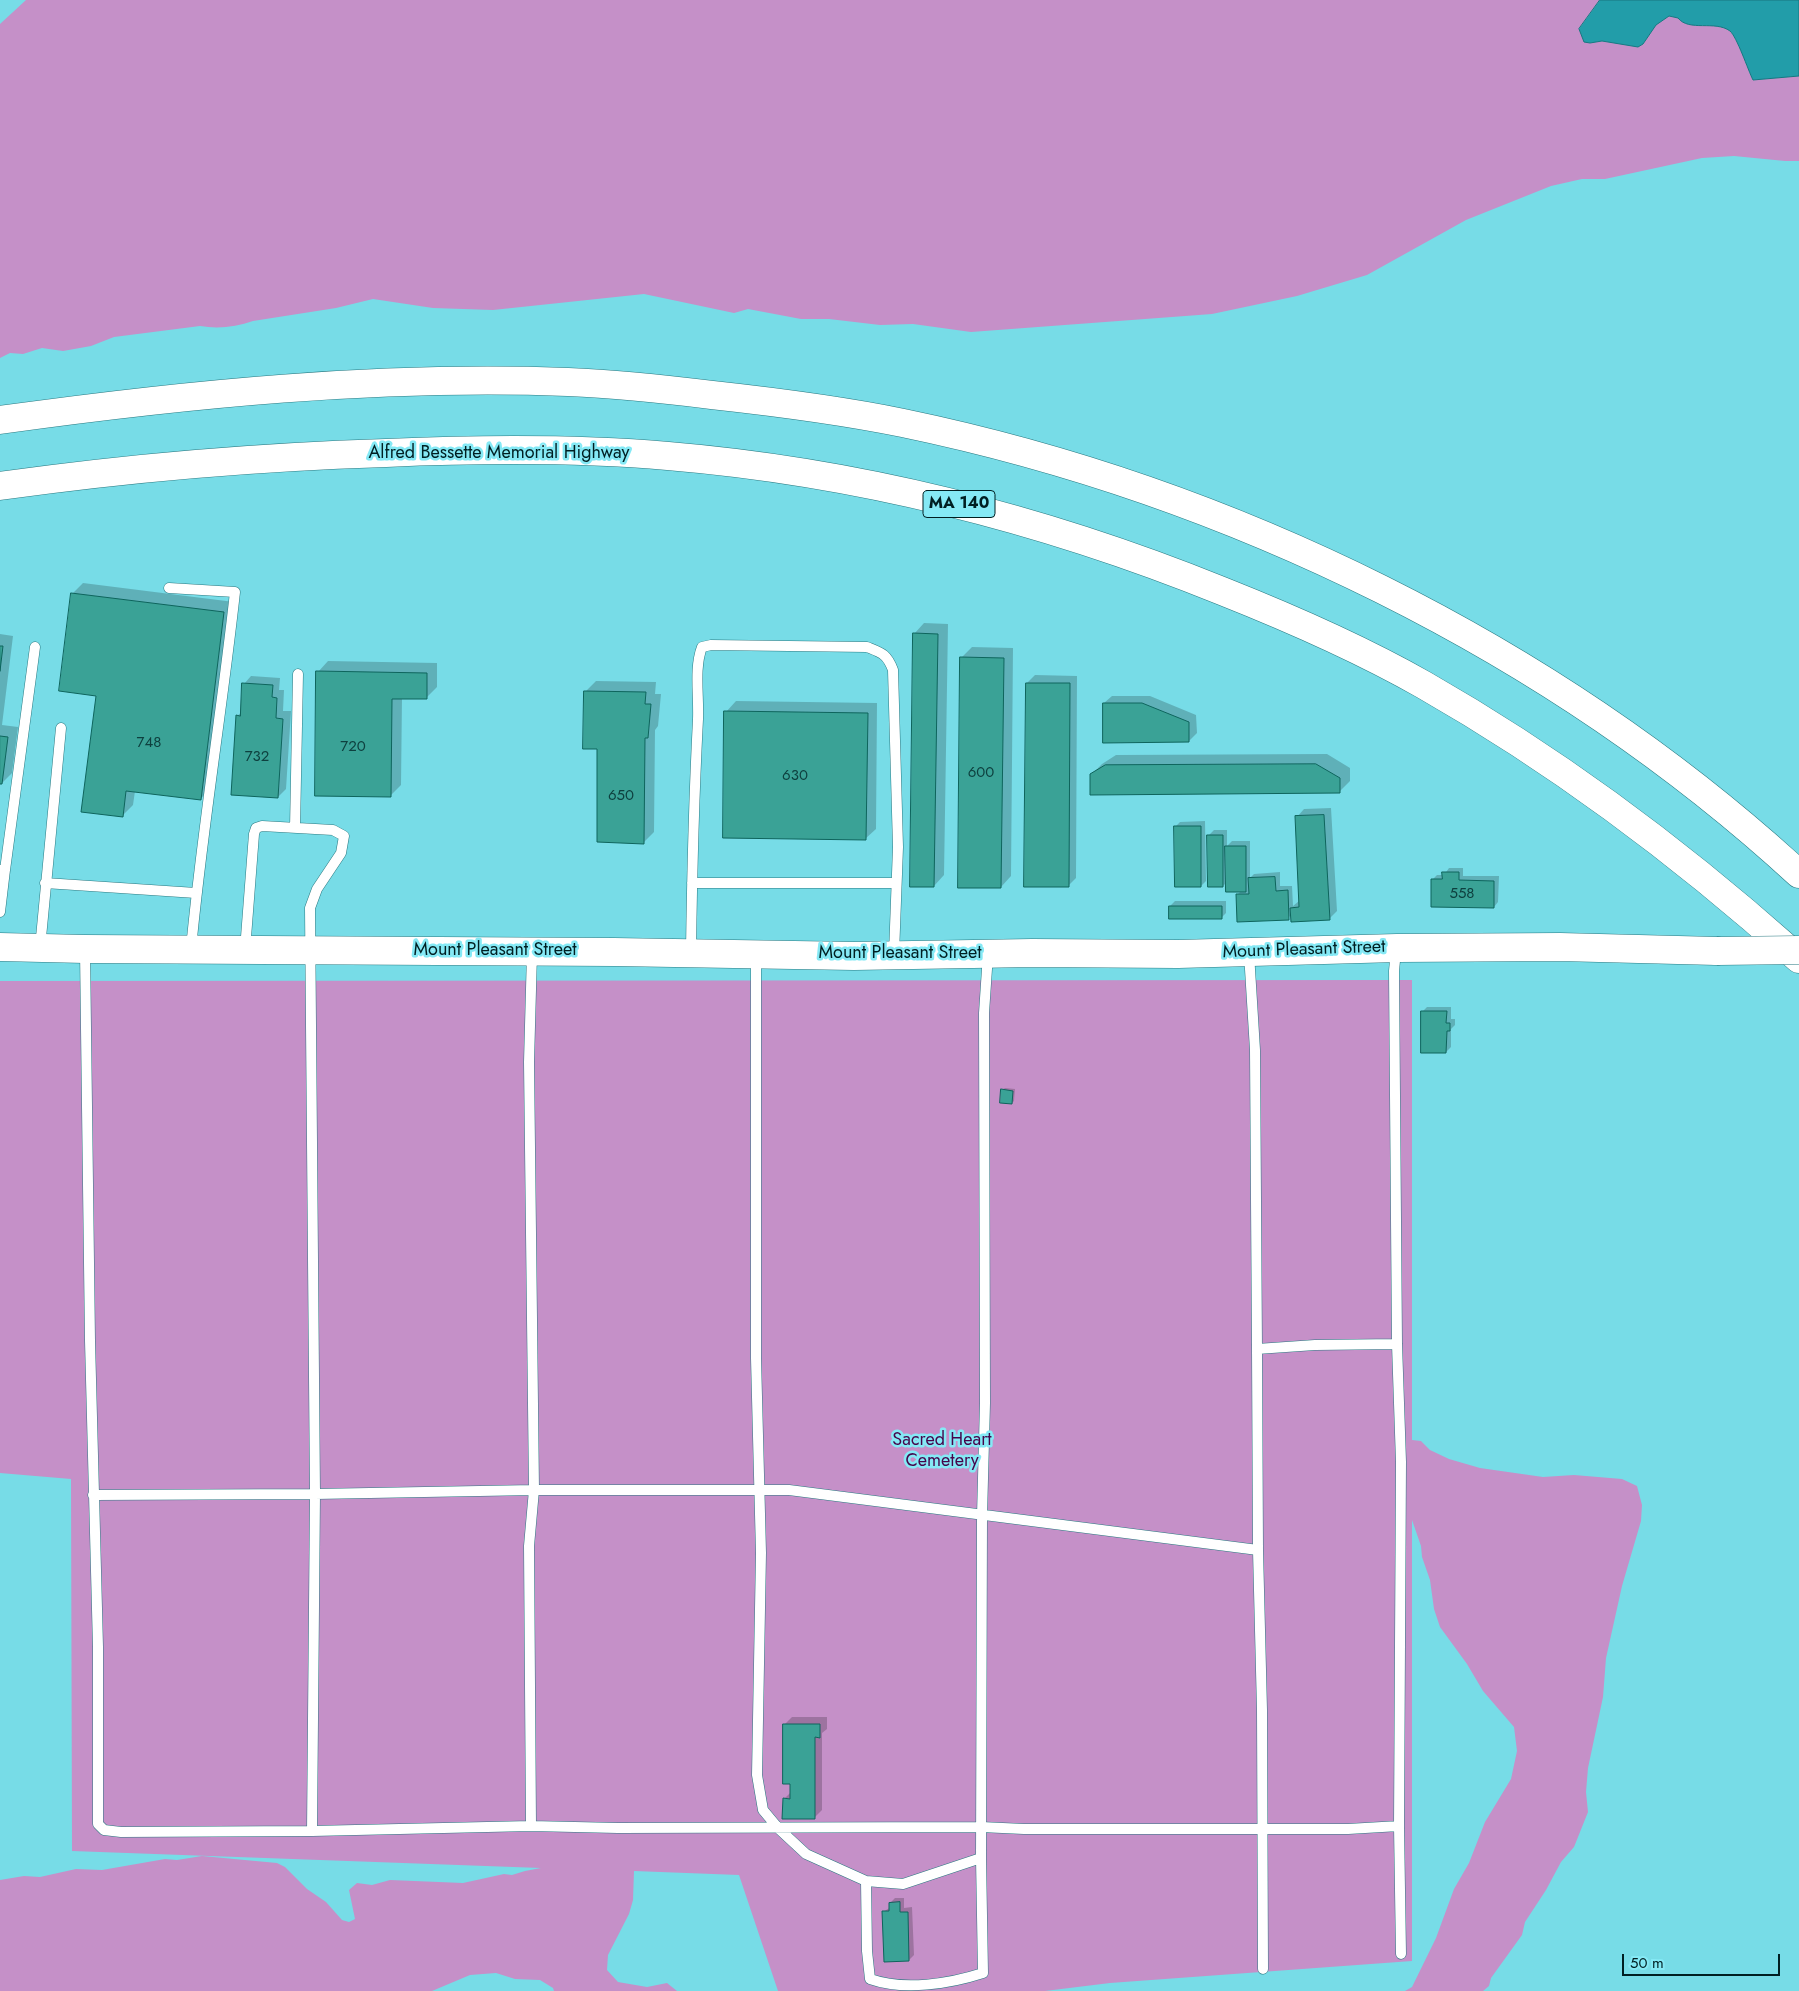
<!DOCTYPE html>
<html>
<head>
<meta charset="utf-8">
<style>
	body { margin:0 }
	#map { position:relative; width:1799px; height:1991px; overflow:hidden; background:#77dce7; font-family:Jost,sans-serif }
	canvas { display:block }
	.scale { position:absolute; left:1622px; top:1954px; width:158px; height:22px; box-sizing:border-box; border:2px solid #001f22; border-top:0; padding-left:6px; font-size:15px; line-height:18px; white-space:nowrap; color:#001f22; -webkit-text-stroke:4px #85e9f5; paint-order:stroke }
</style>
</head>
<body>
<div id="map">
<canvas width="1799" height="1991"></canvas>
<div class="scale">50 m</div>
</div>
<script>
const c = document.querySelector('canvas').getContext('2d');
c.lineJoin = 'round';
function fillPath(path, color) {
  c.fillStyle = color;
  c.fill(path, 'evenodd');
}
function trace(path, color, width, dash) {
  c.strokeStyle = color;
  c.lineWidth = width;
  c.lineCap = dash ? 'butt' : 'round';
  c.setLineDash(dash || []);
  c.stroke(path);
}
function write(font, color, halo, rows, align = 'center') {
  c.font = font + ' Jost,sans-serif';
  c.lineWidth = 5;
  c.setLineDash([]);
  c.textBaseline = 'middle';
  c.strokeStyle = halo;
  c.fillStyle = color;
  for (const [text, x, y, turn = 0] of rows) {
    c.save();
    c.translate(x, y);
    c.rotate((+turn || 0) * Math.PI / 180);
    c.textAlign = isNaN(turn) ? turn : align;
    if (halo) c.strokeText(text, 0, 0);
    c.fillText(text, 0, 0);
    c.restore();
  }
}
const green = new Path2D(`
	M26,0h1574l-21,29 11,14 12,-2 36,6 5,-3 13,-19 13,-9 10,2c10,14 37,2 51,13 7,6 18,39 23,49l46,-4v85h-14l-51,-5 -32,2 -97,21h-23l-31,7 -85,34 -99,55 -70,21 -85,18 -241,18 -58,-8 -33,1 -51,-6h-28l-53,-10 -14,4 -90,-19 -151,16 -60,-2 -60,-9 -37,9 -83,13c-17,6 -35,8 -53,5l-86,11 -23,9 -28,5 -21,-3 -19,6 -13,-1 -10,5v-334z
	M1412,980v460l9,1 9,9 19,9 31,9 63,9 31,-2 48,4 15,7 5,19 -1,16 -19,65 -16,72 -3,39 -15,71 -2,24 2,20 -14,35 -13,15 -15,28 -21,32 -3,13 -31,43 -2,8 -6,5h-78l7,-4 24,-49 18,-49 15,-26 16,-41 26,-43 6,-28 -3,-24 -31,-36 -16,-27 -27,-37 -6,-18 -4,-29 -8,-23 -1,-11 -9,-26v441l-302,22 -65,8h-267l-39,-116 -105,-4 -1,29 -4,14 -21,41 -1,15 11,12 29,5 20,-4 10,8h-123l-1,-3 -13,-8 -25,-1 -19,-6 -26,2 -38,16h-432v-111l24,-4 16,1 36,-8 26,1 63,-11 12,1 25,-4 75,7 8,4 22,22 19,13 16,18 7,2 6,-3 -6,-29 8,-7 15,2 18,-5 73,3 41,-9 8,1 13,-4 16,-3 -469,-17 -1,-372 -71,-6v-492z`);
const water = new Path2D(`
	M1600,0h199v76l-46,4c-5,-10 -16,-43 -23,-49 -15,-11 -41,1 -52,-13l-9,-2 -13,9 -13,19 -5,3 -36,-6 -12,2 -6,-1 -5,-13z`);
const shadow = new Path2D(`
	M83,583l151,19 -23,187 -11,10 -65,-8 -2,14 -11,11 -25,-121 -25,-101z
	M924,623l24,1 -4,251 -10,11 -20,-252z
	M0,634l13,2 -11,89 16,2 -6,46 -10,10h-2z
	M972,647l41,1 -2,228 -10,11 -40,-229z
	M328,661l109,2v24l-11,11 -24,-1 -1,88 -11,11 -72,-124z
	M1035,675l42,1 -1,202 -8,8 -41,-203z
	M251,676l29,2 -1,12h5l-1,21h8l-5,78 -8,8 -41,-81 5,-4 2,-28z
	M596,681l60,1 -1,12h6l-3,32 -3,4 -1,102 -11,11 -45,-95 -12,-57z
	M1112,696h38l46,19 1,18 -8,8 -85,-38z
	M736,701l141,2 -1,126 -11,10 -139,-127z
	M1327,754l23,14v13l-11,11 -248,-17 11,-11 14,-9z
	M1331,808l6,103 -8,8 -38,-4 -3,3 -51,-23 4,-4 -14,-9 -4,4 -14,-51 5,-5h13v16l5,-5h18v37l4,-4 26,-2v14h12l1,20 6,-5 -2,-84 7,-8z
	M1205,821l1,60 -5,5 -26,-59 5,-5z
	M1449,868h14v8h36l-1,26 -4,5 -62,-27 5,-5h7z
	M1175,901h51v12l-5,5 -51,-12z
	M1427,1007h24v12h4v6l-4,4v18l-5,5 -24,-40z
	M1005,1088l10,1 -1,12 -2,2 -10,-13z
	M792,1717h35v12l-5,4v77l-8,8 -30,-19 7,-7 -7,-67z
	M895,1898h9v10l8,-1 2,48 -5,5 -26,-48 8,-5 -1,-4z`);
const building = new Path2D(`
	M71,593l153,19 -23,188 -75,-9 -3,26 -42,-5 15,-116 -37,-5z
	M913,633l25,1 -4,253h-24z
	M0,646h3l-3,25z
	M960,657l44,1 -3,230h-43z
	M316,671l111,2v26h-35l-1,98 -76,-1z
	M242,683l31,2 -1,12 5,1 -1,20 7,1 -5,79 -47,-3 5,-80 4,1z
	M1026,683h44l-1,204h-45z
	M584,691l62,1 -1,12h6l-3,34h-3l-1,106 -47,-2v-93h-14z
	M1103,703h39l47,19v20l-86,1z
	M724,711l144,2 -2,127 -143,-2z
	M0,736l8,1 -6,47h-2z
	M1316,764l24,14v15l-250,2v-21l15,-9z
	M1324,815l6,105 -39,2 -1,-14 9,-1 -4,-91z
	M1174,826h27v61h-26z
	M1207,835h16v52h-15z
	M1225,846h21v46h-20z
	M1442,872h17v8l35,1v27l-63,-1v-28h11z
	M1275,877l1,14 12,-1 1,30 -52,2 -1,-28h13l-1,-16z
	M1169,906h53v13h-53z
	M1421,1011h26l-1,12h4v8h-3l-1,22h-25z
	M1001,1089l12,2 -1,13 -12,-1z
	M783,1724h37v14l-5,-1v82h-33l1,-21 7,1v-15h-7z
	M900,1902v10h8l1,49 -25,1 -2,-51h7v-8z`);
const service = new Path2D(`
	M169,588l66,4c-13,119 -33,238 -44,357
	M295,828l3,-154
	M0,870h5l-5,42
	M5,870l30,-223
	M45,883l151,10
	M692,883h204
	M40,948l21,-220
	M85,950l5,391 8,306v177l6,6 17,2 191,-1 3,-337 -222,1
	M245,950l9,-116 2,-6 6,-2 71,4 11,6 -3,17 -24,36 -7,19 5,586 219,-4h255l469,60 4,160 1,259
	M1396,950l-2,21 3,373 4,118 -2,364
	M691,952c1,-78 3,-156 7,-233 1,-24 -4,-51 4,-72l9,-2 156,2c15,6 20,7 26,23l5,177 -4,107
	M532,953l-3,109 5,428 -5,56 2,280 87,2 363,-1 43,2h324l51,-3 2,128
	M1249,953l6,97 2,299 58,-4 82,-1
	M756,956v402l5,195 -4,222 6,35 15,18 28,26 60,27 37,3 78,-26 1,-342 3,-113 -1,-390 4,-59
	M1257,1349l1,201
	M312,1831l219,-5
	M866,1881l1,70 3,28c34,12 79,5 113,-6l-2,-115`);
const secondary = new Path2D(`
	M0,947l85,2 529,3 240,4 178,-3 146,1 219,-6 163,-1 157,4`);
const motorway = new Path2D(`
	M0,420c187,-26 378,-45 568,-38 48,2 96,7 144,13 64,7 128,15 191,28 327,68 650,225 896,451
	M0,486c128,-18 257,-29 386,-33 94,-4 188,-5 282,3 191,16 376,63 554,135 68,27 137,57 202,94 135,77 259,170 375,274`);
const secondaryBridge = new Path2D(`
	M1717,951l82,-1`);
const numberNames = [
	["748",149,743],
	["720",353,747],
	["732",257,757],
	["600",981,773],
	["630",795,776],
	["650",621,796],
	["558",1462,894]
];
const shields = [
	[959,504,72]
];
const shieldNames = [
	["MA 140",959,504]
];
const streetNames = [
	["Alfred Bessette Memorial Highway",499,454],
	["Mount Pleasant Street",1304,950,-2],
	["Mount Pleasant Street",495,951],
	["Mount Pleasant Street",900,954]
];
const parkNames = [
	["Sacred Heart",942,1441],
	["Cemetery",942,1462]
];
fillPath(green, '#c590c8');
fillPath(water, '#229da9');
trace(water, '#187780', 1);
fillPath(shadow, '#0003');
fillPath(building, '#3aa296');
trace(building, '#0e645c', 1);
trace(service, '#297981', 11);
trace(secondary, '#297981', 29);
trace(motorway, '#297981', 29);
trace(service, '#fff', 10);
trace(secondary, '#fff', 28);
trace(motorway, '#fff', 28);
trace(secondaryBridge, '#297981', 29, []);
trace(secondaryBridge, '#fff', 28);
write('15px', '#0e403f', null, numberNames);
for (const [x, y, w] of shields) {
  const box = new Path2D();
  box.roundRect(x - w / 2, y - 13.5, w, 27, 4);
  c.fillStyle = '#85e9f5';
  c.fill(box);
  trace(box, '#001f22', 1);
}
write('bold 16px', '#001f22', null, shieldNames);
write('18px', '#001f22', '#85e9f5', streetNames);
write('18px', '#46044a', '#85e9f5', parkNames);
</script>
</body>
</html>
